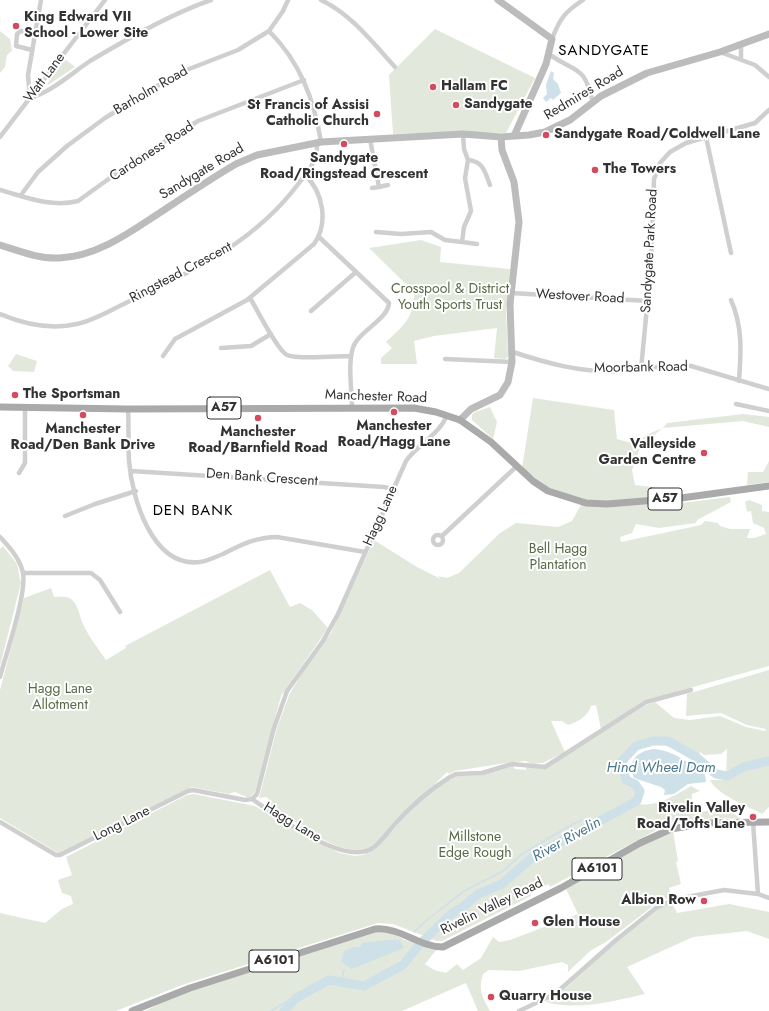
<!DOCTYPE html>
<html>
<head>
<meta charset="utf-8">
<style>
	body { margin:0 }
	canvas { display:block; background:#fff }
</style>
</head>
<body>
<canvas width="769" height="1011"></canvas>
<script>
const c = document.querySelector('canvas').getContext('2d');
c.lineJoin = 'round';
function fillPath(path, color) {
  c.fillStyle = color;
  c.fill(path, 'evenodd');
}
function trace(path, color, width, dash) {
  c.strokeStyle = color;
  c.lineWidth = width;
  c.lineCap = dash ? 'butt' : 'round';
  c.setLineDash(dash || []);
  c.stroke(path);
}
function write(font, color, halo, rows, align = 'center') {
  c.font = font + ' Jost,sans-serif';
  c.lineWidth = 4;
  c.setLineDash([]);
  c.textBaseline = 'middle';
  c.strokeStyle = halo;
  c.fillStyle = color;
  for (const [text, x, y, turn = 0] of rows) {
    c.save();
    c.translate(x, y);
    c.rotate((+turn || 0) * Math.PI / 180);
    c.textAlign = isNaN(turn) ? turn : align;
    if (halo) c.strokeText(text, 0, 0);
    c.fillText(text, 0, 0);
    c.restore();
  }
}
const green = new Path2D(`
	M435,29l100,49 -29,55 -57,-1 -56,2 -4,-59z
	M0,31l10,8 2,12 -5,4 -2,12 -5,6z
	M65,59l10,8 -27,18 -1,-1z
	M421,240l20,7 -1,15 70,7 -4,42 2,46 -3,2 -11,-1 3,-30 -63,8 -20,5 3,23h-36v-6l11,-10 -6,-6c17,-16 29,-25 28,-50l-45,-44z
	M16,354l21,7 -3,11 -21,-1 -5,-5z
	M533,398l81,12 3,29 18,5 13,-10 15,-6 4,-5 76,-9 26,3v10l-26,-6 -80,7 -22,17 -9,25 3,15 43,5 3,13 49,-6 1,5 -34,18 -1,3 -37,5 -23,-4 -4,9 -12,4 1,5 80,-17 4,-4 13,2 2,3 10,3h20l-3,9h7l12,-4 -2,-6 -11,-5 -2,-12 -4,1 -2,-10 4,-2 13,5v6l7,1v154l-126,35 -42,28 -5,-24 -5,1c-3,10 -13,16 -23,19l-6,-4h-11l14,31 -22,11 -11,1 -7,-3 -19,2 -51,8 -6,3 -2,-2 -68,68c-4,3 -9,7 -13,9 -19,7 -52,-15 -69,-23v-3l-25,-17 -5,-9 -8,1 18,-70 13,-35 24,-39 17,-21 43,-93 43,27 24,12 -3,-3 9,2 12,-5 41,-40 16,-10 42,4 14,-6 11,-20 -32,-12 -29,-21z
	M490,407l7,15 -4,17 -21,-19v-5l3,-3z
	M769,461v21l-22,3 1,-13h15z
	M3,546l14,18 4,19 -21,83v-117z
	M270,570l20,37 10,-4 12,7 16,18 -47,68 -26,96 -6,6 -14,-6 -6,2 -37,-7 -131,66h-3l-58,-35v-128l24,-92 27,-10 3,9c26,-4 22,14 31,31 5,11 14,21 21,32l20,-12 -1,-2z
	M769,670v137l-7,7c-14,-8 -45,-19 -52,-34h16l1,-31 -6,5 -17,1 -4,-3 -1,12c-9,-5 -26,-17 -36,-19 -5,-1 -16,0 -21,2 -16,7 -22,27 -5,36l-2,20c19,6 39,-7 56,-17l9,5 -8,3 -1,18c21,1 31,-10 50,7l-25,-1 -31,3 -23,6 -112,60 -1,-3 -19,8 1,4 -89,45h-5l-44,-17 -15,-1 -196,62 -66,26h-116v-98l45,10 17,-14 11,-5 -2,-8 -9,-3 -4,-13 14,-5 -6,-18 121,-62 7,-1 61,12 57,34 28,13 15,3 8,-1 12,-6 44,-47 22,-17 15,-9 26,-1 31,-9 2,3 11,1v-3l19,2 101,-64 9,-3 19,16 16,2 30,-4 26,11 19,4 1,-2 -19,-4 -26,-12 -35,3 1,-22z
	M673,831l5,30 -2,1 5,22 -12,4 2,10 -10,2 -55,42 -16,9 -22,21v-7l-6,-3 -43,9 -30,-1 -6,4c-5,16 -1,22 7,37h-12l-12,-28 -64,28h-116l12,-13 32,-17 33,7 41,-21 19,-24 14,6 -12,15 9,6 12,3 11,-9 6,6 18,-12 12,-21 6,5 11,-2 68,-26 -12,-25 77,-45z
	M672,903l5,10 52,-9 40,8v27l-22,-8 -54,6 -66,30 18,27c-30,7 -69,17 -99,8l21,-15 51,-47 41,-32z
	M376,932l16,1 13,7 13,3 -16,21 -39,21 -33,-7 -33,16 -16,17h-136l30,-15z`);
const water = new Path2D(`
	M551,71l3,2 -1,6 5,5 3,9 -8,7 -2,-2 -5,4 -3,-4 4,-4 -1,-9z
	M653,749c20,1 36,14 52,26l1,7 -18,2 -14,10 -10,1 1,-5 -4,-3 -27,-9c-7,-17 2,-26 19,-29z
	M388,940h12l4,8 -52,21 -11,-7 3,-11 9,-4h7l2,-4z`);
const stream = new Path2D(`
	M414,932l13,-12 37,-29 39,-20 19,-17 51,-30 14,-6 8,5
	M341,982l3,-12
	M271,1011l23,-14h3`);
const river = new Path2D(`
	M284,1011l12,-13 33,-18 35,6 39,-21 17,-21 31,-30 12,-7 15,-13 24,-10 32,-28 103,-55 3,-10 -5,-7 -9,-4 -5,-18 15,-16 17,-5h15l28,16 20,17 12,2 15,-9 26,-6`);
const street = new Path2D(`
	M41,0l-13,75 2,23c20,-5 42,-25 60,-37 35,-21 83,-48 121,-61
	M321,0c30,14 52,43 74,67
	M269,31c31,31 45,68 52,111
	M552,39c8,-21 13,-27 31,-39
	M741,44v15
	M32,50l-16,-4 1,-12 4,-3 14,2
	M720,52l35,13 14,12
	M550,55c29,19 34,10 43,48
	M0,137l105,-137
	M706,137l25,116
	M370,139l9,48 -7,1
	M468,160c15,1 17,12 22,25
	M379,187l9,-2
	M0,190c26,7 51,18 78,11l57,-41 63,-39 106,-41
	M21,195l17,-23 29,-26 38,-28 52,-32 32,-17 49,-19 31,-19 14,-20 5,-11
	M376,232l25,2 30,-2 14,8 17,2 2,-15 7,-16 -6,-33 3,-18 -4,-11 -1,-15
	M319,237l70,66c-1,16 -28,27 -35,42 -7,16 -2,45 -2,63
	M462,242l15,2
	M511,293l137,8
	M250,298c7,11 27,52 37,57 10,5 50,1 64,1
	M731,300c12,27 10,53 8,81
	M311,311l45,-39
	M0,314c24,10 51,16 77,10 19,-4 37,-16 55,-24 64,-31 123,-58 167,-117 10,-13 19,-23 18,-40
	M221,348l30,-2 20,-12
	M513,352c33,11 69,21 105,19 24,-1 50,-8 73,-5l78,23
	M163,356l12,-17 72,-39 67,-56c15,-21 9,-52 -9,-69
	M445,359l67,3
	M641,369l10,-103 3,-87 6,-16 10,-11 16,-9 69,-20 14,-13
	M736,404l33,7
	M128,409c1,17 0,34 1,52 3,37 23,107 71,101 8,-1 15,-5 23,-8 18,-9 33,-17 54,-17l88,15
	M131,471l253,16 8,2
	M19,473l6,-10v-55
	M65,516l30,-12 41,-13
	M433 540a5 5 0 1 1 10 0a5 5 0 1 1-10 0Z
	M442,536l75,-70
	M0,537c9,10 20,21 23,36 4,20 -17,81 -23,104
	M23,573h68l9,7 20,32
	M252,799c23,16 95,70 122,48 9,-7 15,-17 23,-25 16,-18 34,-33 53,-45l6,-3 26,-1 30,-9 33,3 101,-65 45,-12
	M252,799l5,-5 17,-66 13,-37 36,-50 15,-27 68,-153c11,-16 34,-27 41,-46
	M0,822l56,33h4l128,-64 5,-1 52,10 7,-1
	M753,822l5,72
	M519,1011l36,-17 61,-54 40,-32 7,-4 24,-7 37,-7 34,4 11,4`);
const secondary = new Path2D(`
	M498,0l54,39 -6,25 -32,72
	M0,245c19,6 39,14 59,13 39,-1 74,-28 105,-48 24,-16 48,-32 72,-46l21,-9 64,-13 142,-8 38,3 28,-2 16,-3 25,-12 31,-24 46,-23 73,-21 49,-18
	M460,420l11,-11 29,-14 8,-13 4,-20 -2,-58 9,-82 -5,-40 -12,-32 -1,-13`);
const primary = new Path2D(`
	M0,407l128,2 286,-1 22,4 24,8 31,22 42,39 15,10 38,12 21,1 74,-6 88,-12
	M132,1011l58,-23 185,-59c26,-2 44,18 68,18l118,-59 79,-45 31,-14 36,-6 62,-1`);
const markers = [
	[16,26,4,"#d24b5f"],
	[433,87,4,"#d24b5f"],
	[456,105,4,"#d24b5f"],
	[377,114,4,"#d24b5f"],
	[546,135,4,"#d24b5f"],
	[344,144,4,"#d24b5f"],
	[595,170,4,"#d24b5f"],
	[15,395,4,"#d24b5f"],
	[394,412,4,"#d24b5f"],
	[83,415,4,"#d24b5f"],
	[258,418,4,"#d24b5f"],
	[704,453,4,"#d24b5f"],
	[753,817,4,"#d24b5f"],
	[704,901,4,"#d24b5f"],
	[535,923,4,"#d24b5f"],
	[491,997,4,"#d24b5f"]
];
const shields = [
	[224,408,34],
	[665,499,34],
	[597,869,50],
	[274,961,50]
];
const shieldNames = [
	["A57",224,408],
	["A57",665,499],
	["A6101",597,869],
	["A6101",274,961]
];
const poiNames = [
	["King Edward VII",24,18],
	["School - Lower Site",24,34],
	["Hallam FC",441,87],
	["Sandygate",464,105],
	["St Francis of Assisi",369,106,"right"],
	["Catholic Church",369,122,"right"],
	["Sandygate Road/Coldwell Lane",554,135],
	["Sandygate",344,159,"center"],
	["Road/Ringstead Crescent",344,175,"center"],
	["The Towers",603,170],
	["The Sportsman",23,395],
	["Manchester",394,427,"center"],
	["Road/Hagg Lane",394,443,"center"],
	["Manchester",83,430,"center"],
	["Road/Den Bank Drive",83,446,"center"],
	["Manchester",258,433,"center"],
	["Road/Barnfield Road",258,449,"center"],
	["Valleyside",696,445,"right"],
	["Garden Centre",696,461,"right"],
	["Rivelin Valley",745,809,"right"],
	["Road/Tofts Lane",745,825,"right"],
	["Albion Row",696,901,"right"],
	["Glen House",543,923],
	["Quarry House",499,997]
];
const streetNames = [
	["Watt Lane",45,78,-53],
	["Barholm Road",151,91,-30],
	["Redmires Road",584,94,-31],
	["Cardoness Road",152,152,-33],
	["Sandygate Road",202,172,-31],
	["Sandygate Park Road",650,251,-87],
	["Ringstead Crescent",181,273,-28],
	["Westover Road",580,297,3],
	["Moorbank Road",641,368,-1],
	["Manchester Road",376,397,2],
	["Den Bank Crescent",262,478,4],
	["Hagg Lane",381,516,-66],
	["Hagg Lane",292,823,31],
	["Long Lane",122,824,-27],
	["Rivelin Valley Road",492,907,-26]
];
const parkNames = [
	["Crosspool & District",450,290],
	["Youth Sports Trust",450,306],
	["Bell Hagg",558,550],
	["Plantation",558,566],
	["Hagg Lane",60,690],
	["Allotment",60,706],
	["Millstone",475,838],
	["Edge Rough",475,854]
];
const neighbourhoodNames = [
	["SANDYGATE",604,51],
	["DEN BANK",193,511]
];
const waterNames = [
	["Hind Wheel Dam",661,768],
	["River Rivelin",567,840,-29]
];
fillPath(green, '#e3e8dc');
fillPath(water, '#cee0e8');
trace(stream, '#cee0e8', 1.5);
trace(river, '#cee0e8', 9);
trace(street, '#cfcfcf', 4.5);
trace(secondary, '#bcbcbc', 7);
trace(primary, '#aaa', 7);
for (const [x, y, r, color] of markers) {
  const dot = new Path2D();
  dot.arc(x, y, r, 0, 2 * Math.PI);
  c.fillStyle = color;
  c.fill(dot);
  trace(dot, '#fff', 1.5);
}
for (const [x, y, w] of shields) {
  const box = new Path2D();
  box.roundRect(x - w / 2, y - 11, w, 22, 3);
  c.fillStyle = '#fff';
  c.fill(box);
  trace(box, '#323232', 1);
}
write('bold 13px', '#323232', null, shieldNames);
write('bold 14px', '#323232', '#fff', poiNames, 'left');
write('14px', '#323232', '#fff', streetNames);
write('14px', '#586944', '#fff', parkNames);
c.letterSpacing = '1px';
write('15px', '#000', '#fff', neighbourhoodNames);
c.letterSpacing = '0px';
write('italic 15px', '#48778c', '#fff', waterNames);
</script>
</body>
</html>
